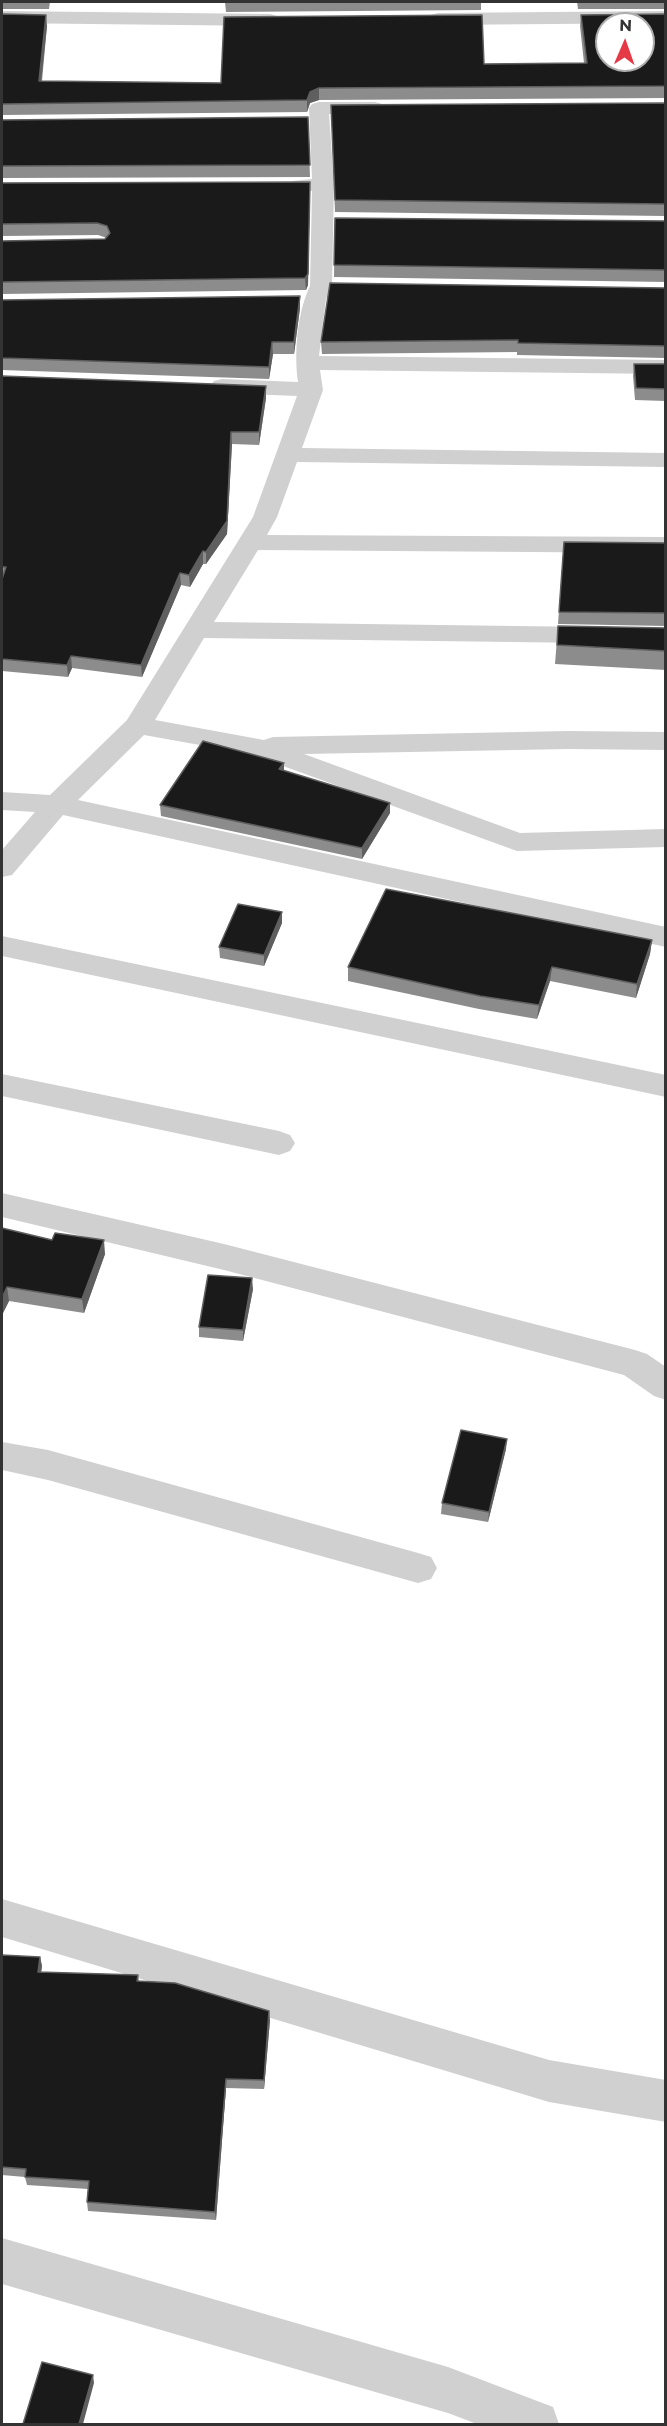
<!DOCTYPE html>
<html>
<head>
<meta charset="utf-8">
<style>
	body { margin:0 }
	#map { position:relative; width:667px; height:2426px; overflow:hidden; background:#fff; font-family:Montserrat,sans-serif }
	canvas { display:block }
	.frame { position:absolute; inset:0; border:3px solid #333; pointer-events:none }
	.north { position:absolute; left:595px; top:12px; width:60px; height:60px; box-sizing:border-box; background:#fff; border:2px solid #adadad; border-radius:50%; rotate:2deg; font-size:16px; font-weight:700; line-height:24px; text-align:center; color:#333 }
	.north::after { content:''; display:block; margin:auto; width:21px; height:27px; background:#e63946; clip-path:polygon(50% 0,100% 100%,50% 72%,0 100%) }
</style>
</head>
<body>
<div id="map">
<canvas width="667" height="2426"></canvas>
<div class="frame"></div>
<div class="north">N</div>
</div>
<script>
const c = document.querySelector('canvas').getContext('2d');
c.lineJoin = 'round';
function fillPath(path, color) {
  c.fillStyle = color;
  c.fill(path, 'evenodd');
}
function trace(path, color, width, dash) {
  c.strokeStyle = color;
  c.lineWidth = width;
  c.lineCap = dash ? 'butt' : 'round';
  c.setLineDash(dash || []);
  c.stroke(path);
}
const minor = new Path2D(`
	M2,11l268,3 7,2 3,4 -3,4 -7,2 -268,-3z
	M666,11v12l-228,2 -7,-2 -3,-4 3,-4 7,-2z
	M319,102h56l7,2 3,4 -3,4 -7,2h-46l5,71 -2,101 -6,13 -7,57 347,4v14l-346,-4 3,20 -21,58 364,5v14l-369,-5 -20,55 -10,18 399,2v16l-408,-3 -44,72 452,6v16l-462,-6 -49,82 109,20 9,-3 295,-6 98,1v18l-98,-1 -264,5 216,79 146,-4v18l-149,4 -267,-97 -106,-19 -66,65 588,127v20l-603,-132 -51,60 -10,2v-27l33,-38 -33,-2v-18l48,3 77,-75 126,-203 44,-121 -75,-3 -8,-2 -4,-5 4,-5 8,-2 76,3c-4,-29 -1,-69 12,-96l2,-95 -19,-2 -4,-4 4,-4 19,-2 -3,-71 3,-4z
	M2,936l664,139v22l-664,-141z
	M2,1074l277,57 11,4 5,8 -5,8 -11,4 -277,-59z
	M2,1193l222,51 411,106 12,4 19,13v33l-12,-4 -30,-21 -400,-105 -222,-53z
	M2,1442l46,8 370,103 13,4 6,11 -6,11 -13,4 -370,-103 -46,-10z
	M2,1899l547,161 117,20v42l-117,-20 -547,-165z
	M2,2238l446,129 105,40 6,17h-82l-29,-11 -446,-129z`);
const wall = new Path2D(`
	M2,2h48l-1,7h-47z
	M225,2h256v8l-255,2z
	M577,2h89v7h-88z
	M2,14l45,12 -5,55 179,2 263,-19 100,-1 -4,-37 1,-11 85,-1v84l-347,2 -9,3 -3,9 -305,3z
	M666,103v113l-331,-4 -4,-107z
	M308,117l2,60 -308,1v-58z
	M310,182l-2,103 -2,5 -304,4v-53l103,-2 2,-1 -9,-3 -96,1v-53z
	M335,218l331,3v61l-332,-5z
	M666,288v70l-149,-3v-3l-195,2 -1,-12z
	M2,300l298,8 -6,46h-21l-4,25 -267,-9z
	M634,364h32v37l-31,-1 -2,-24z
	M266,386v12l-7,47 -27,-1 -5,90 -21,30h-3l-13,23 -9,-2 -39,92 -70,-9 -4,9 -66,-6v-132z
	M564,542l102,1v83l-108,-2z
	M558,626l108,2v42l-111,-6z
	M284,763v8l106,32v10l-28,46 -201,-43 -1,-11z
	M282,912v11l-18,43 -44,-8 -1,-11z
	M652,940l-2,14 -14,44 -86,-17 -13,38 -58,-10 -131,-28v-14z
	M2,1228l103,26 -21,59 -75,-12 -7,14z
	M253,1289l-10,52 -44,-4v-10z
	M506,1449l-18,73 -47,-8 1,-11z
	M2,1955l38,2 2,9 -1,6 97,3 1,6 131,39 -6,69 -38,-1 -10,132 -128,-9 -1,-9 1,-13 -61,-4 -2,-8 -23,-2z`);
const shadedWall = new Path2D(`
	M46,15l1,11 -7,67 -1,-12z
	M319,88v12l-9,3 -3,9v-12l3,-8z
	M310,182l-2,103 -2,5 -1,-12z
	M300,296v12l-6,46v-12z
	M272,342l1,12 -4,25v-12z
	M266,386v12l-7,47v-13z
	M231,432l1,12 -5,90 -21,30v-12z
	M203,551v13l-13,23 -1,-12z
	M180,573l1,12 -39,92 -1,-12z
	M71,656l1,12 -4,9 -1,-12z
	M284,763v10l-5,-4z
	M390,803v10l-28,46v-11z
	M282,912v11l-18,43v-11z
	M652,940l-2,14 -14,44 1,-14z
	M552,967l-2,14 -13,38 2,-14z
	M104,1240l1,14 -21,59 -2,-14z
	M252,1278l1,11 -10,52v-11z
	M7,1287l2,14 -7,14v-17z
	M507,1439l-1,10 -18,73 1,-10z
	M40,1957l2,9 -2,15 -2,-9z
	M269,2011l1,9 -6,69v-9z
	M226,2079v9l-10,132 -1,-8z
	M93,2375l1,8 -11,41h-4z`);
const building = new Path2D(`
	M2,14l44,1 -7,66 182,2 3,-66 258,-2 2,49 103,-1 -6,-48 85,-1v72l-347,2 -9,4 -3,8 -305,4zM607,24h36v36h-36z
	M666,103v101l-331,-4 -4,-95z
	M308,117l2,48 -308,1v-46z
	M310,182l-2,92 -3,4 -303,4v-41l103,-2 5,-6 -3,-7 -10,-3 -95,1v-41z
	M335,218l331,3v49l-332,-5z
	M330,283l336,5v58l-148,-3v-3l-197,2z
	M300,296l-6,46h-22l-3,25 -267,-9v-58z
	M634,364h32v25l-30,-1z
	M2,376l264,10 -7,46h-28l-4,89 -21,31 -3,-1 -14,24 -9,-2 -39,92 -70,-9 -4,9 -65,-6v-80l4,-12h-4z
	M564,542l102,1v70l-107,-1z
	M558,626l108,2v23l-109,-6z
	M203,741l81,22 -5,6 111,34 -28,45 -202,-43z
	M386,889l266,51 -15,44 -85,-17 -13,38 -59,-9 -132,-29z
	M238,904l44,8 -18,43 -45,-8z
	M2,1228l50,12 3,-7 49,7 -22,59 -75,-12 -5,11z
	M208,1275l44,3 -9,52 -44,-3z
	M461,1430l46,9 -18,73 -47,-9z
	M2,1955l38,2 -2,15 100,3 -1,6 38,2 94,28 -5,69 -38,-1 -11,133 -128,-10 2,-21 -64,-4 1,-8 -24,-2z
	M42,2362l51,13 -14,49h-56z`);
fillPath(minor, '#d0d0d0');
fillPath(wall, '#8c8c8c');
fillPath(shadedWall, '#5f5f5f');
fillPath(building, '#1a1a1a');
trace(building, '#5f5f5f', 1.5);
</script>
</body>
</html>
